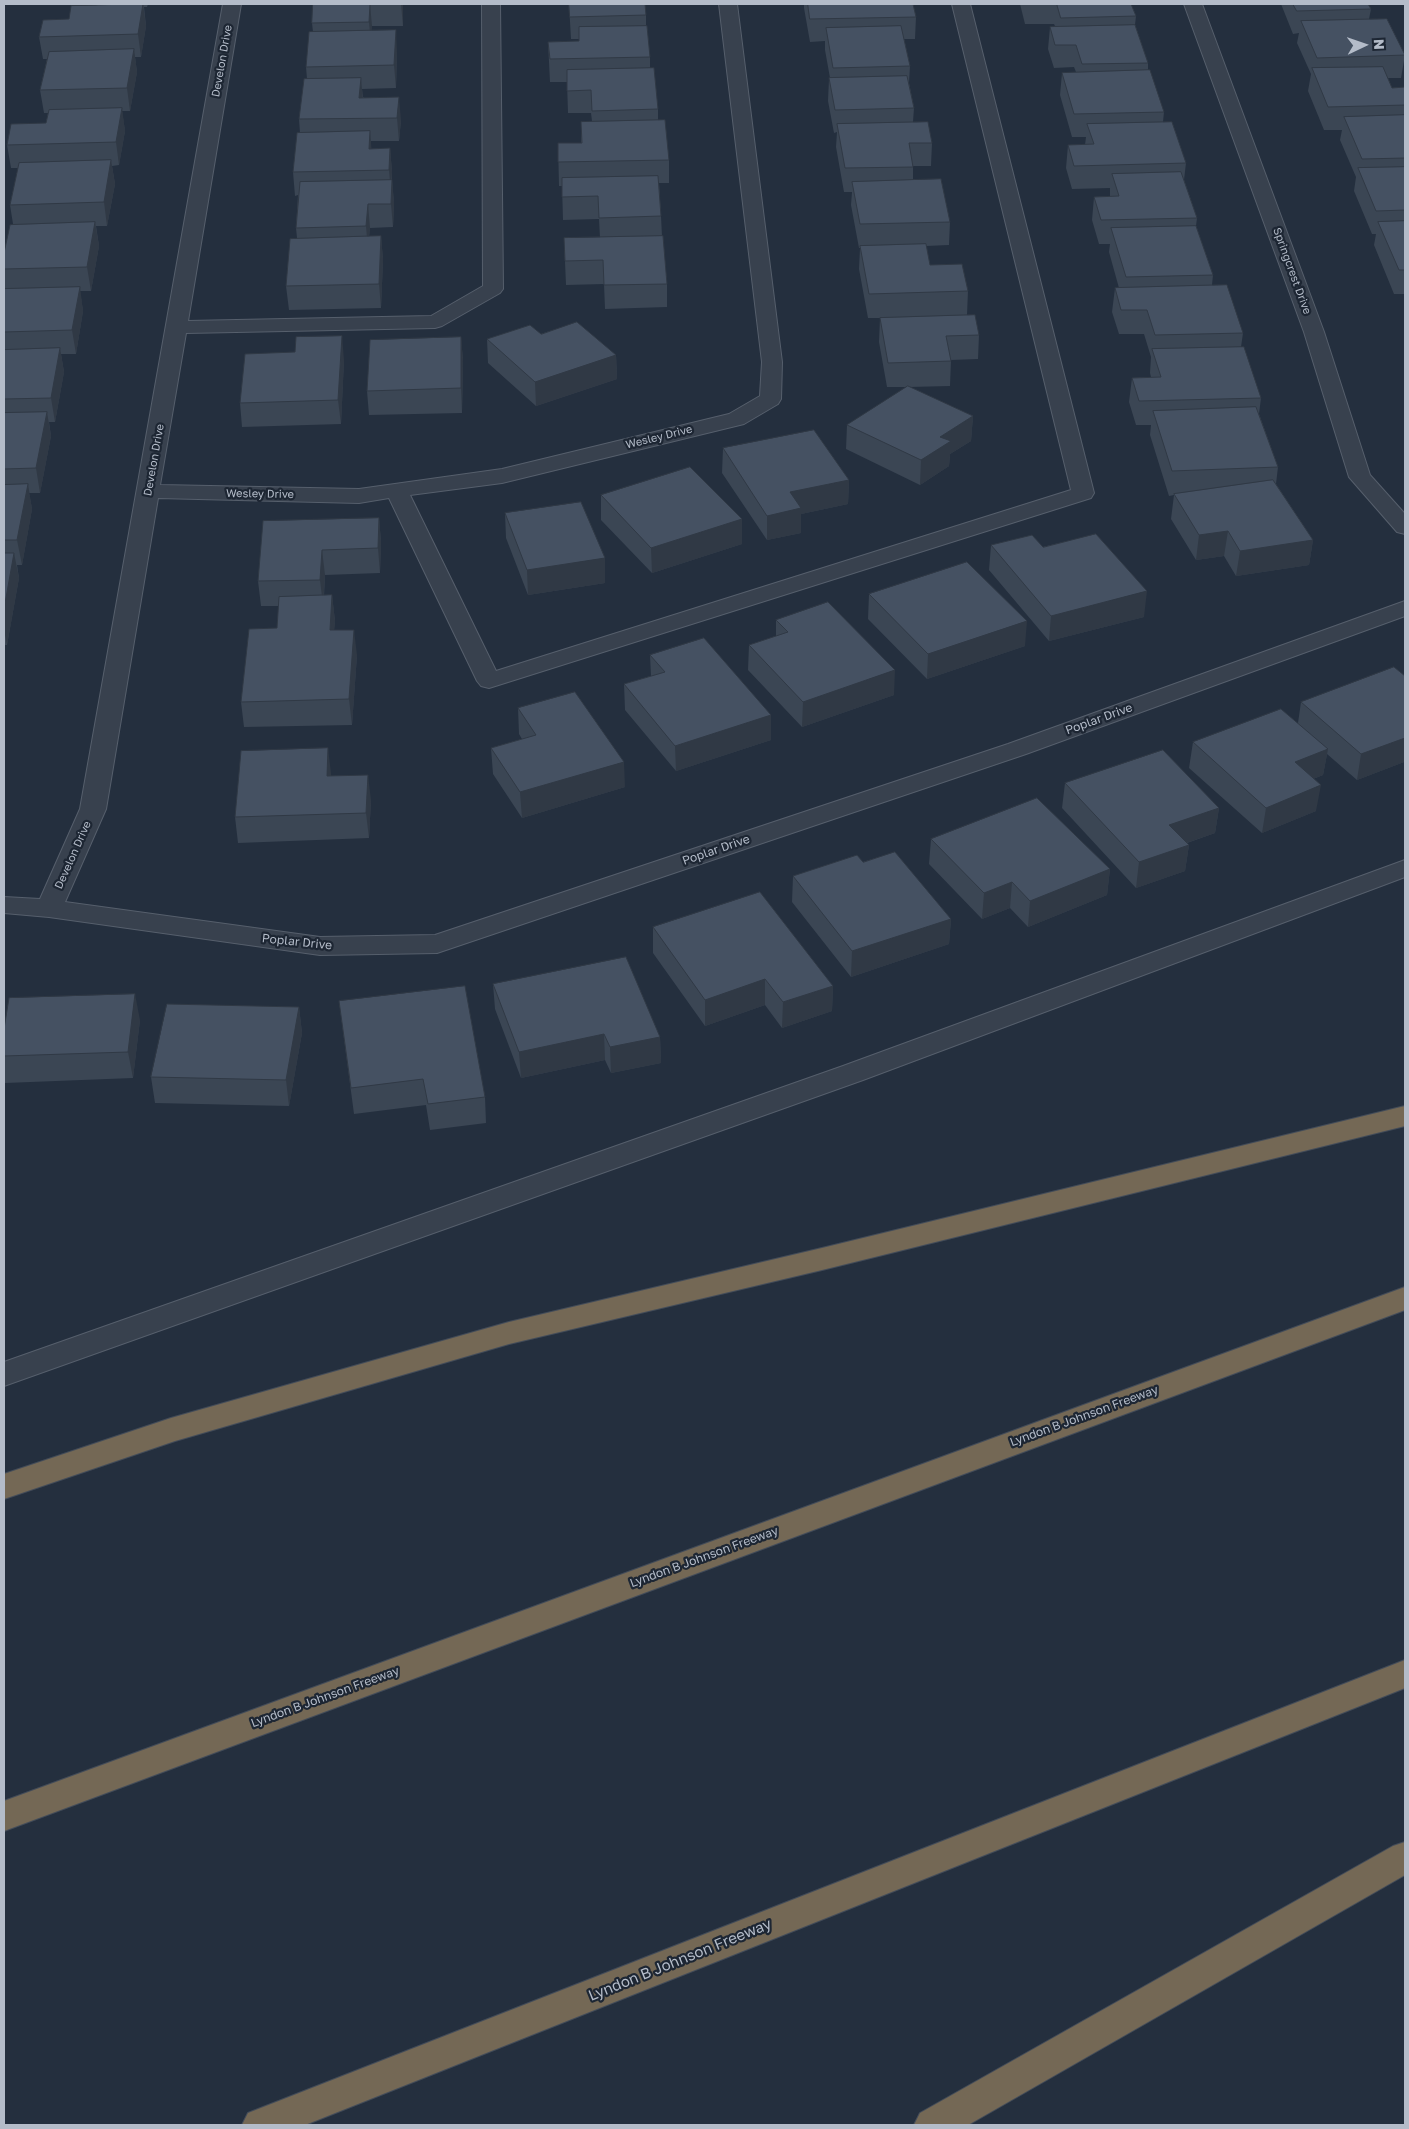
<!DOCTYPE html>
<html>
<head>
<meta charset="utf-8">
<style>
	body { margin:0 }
	#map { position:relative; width:1409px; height:2129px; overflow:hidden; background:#242f3e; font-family:"Golos Text",sans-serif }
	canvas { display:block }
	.frame { position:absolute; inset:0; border:5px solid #b4bcc9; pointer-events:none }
	.north { position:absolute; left:1339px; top:20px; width:50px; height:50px; -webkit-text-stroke:4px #1d2633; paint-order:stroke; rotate:87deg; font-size:14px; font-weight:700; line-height:20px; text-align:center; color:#b4bcc9 }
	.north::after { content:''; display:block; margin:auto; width:18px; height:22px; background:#b4bcc9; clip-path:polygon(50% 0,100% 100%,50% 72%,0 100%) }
</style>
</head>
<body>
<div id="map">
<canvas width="1409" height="2129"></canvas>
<div class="frame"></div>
<div class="north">N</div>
</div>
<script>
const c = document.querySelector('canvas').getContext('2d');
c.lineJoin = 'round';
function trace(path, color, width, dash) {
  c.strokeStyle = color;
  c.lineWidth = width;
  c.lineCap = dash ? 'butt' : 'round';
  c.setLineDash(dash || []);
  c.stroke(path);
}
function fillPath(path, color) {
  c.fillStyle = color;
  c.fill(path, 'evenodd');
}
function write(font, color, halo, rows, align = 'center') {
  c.font = font + ' "Golos Text",sans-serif';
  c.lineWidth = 4.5;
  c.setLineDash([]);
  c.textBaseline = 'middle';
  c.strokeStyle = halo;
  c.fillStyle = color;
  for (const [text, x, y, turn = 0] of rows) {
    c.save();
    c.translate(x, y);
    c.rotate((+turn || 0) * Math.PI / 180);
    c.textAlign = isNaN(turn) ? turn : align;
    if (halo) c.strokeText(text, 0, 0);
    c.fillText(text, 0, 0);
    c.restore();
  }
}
const minor = new Path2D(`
	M223,4h18l-53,317 243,-5 52,-30 -1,-282h18l3,285 -3,4 -58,33 -7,2 -249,5 -26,152 199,4 143,-20 227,-55 31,-18 2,-34 -43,-358h18l45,358 -1,37 -3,5 -34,20 -242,59 -92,12 86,176 575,-181 -119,-486h18l124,489 -3,5 -602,190 -8,-2 -4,-5 -88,-183 -30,5 -201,-5 -52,311 -41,93 255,35 115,-2 573,-191 397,-143v15l-379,138 -589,199 -117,2 -271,-38 -45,-4v-16l36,2 40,-90z
	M1184,4h18l122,328 46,143 35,39v20l-8,-2 -48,-55 -45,-145z
	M1405,860v17l-542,203 -859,306v-24l839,-296z`);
const highway = new Path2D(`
	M1405,1106v20l-583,144 -313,74 -334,97 -171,58v-25l167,-56 338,-96 313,-74z
	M1405,1287v23l-1401,521v-30z
	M1405,1660v28l-1100,437h-63l6,-12z
	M1405,1842v33l-437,250h-54l6,-12 473,-267z`);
const wall = new Path2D(`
	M98,4h50l-1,3h-3l2,19 -5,31h-6l2,15 -7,39h-8l3,20 -6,34 -7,1 3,18 -8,42h-11l3,20 -8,45h-11l3,20 -7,43h-15l3,18 -9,50h-6l2,14 -11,57h-11l3,16 -10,56h-5l2,13 -12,67h-3v-392l9,-29 -3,-19 8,-37h-7l-4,-23 39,-22 2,-10h-4l-4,-23 7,-31h-4l-4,-22 30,-18 29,-14z
	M313,4h90v22h-31l-1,4 26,22 -1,36 -34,1 1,8 38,23 -2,21h-28v8l19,-1 2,24v8l2,23 -1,24 -23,1 -1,8h12l2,24 -2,48 -92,2 -3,-24 11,-48 -1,-10 2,-33 -3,1 -2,-24 7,-39 -1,-14 8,-40 -1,-12 7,-35 -1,-9z
	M569,4l77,11v11l4,31v11l8,41v11l11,40v23h-10l2,33 1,20 5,48v23l-62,2 -1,-25 -38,1 -2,-47h36l-1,-19 -36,1 -1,-34h-3l-1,-43h23v-21l11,-1 -1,-8h-23l-1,-31h-17l-2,-40 31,-1v-2h-8z
	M804,4h109l3,13 -1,22h-11l6,27 -1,17 5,25 -1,14 19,21 -1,23h-18v14l37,42 -1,23 -23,1 4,19 38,26 -1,24 12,20 -1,24 -27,1 -1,26 -41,1 64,29 -2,25 -21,13 -1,12 -29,19 -74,-36 1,-24 60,-38h-20l-8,-45 1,-24h-12l-9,-49 1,-21h-1l-8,-43 1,-13h-8l-8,-45 1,-15 -3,1 -6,-32 1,-23h1l-5,-28v-9l-15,1 -6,-34z
	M1020,4h111l5,12 -1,9 13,38v7l16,42 -1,10 23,41 -2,17 13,38 -1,8 17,49 -1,10 31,48 -2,14 20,51 -2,16 19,53 -2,17 37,56 -4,25 -73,11 -12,-20 -28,4 -25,-41 3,-24 -5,1 -19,-61 1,-10h-15l-7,-23 3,-24 19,-1 -1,-4 1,-16 -7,-23h-25l-7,-22 3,-24h4l-10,-36 1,-8h-11l-7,-24 2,-23 16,-1v-8l-38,1 -6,-21 2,-23h17l1,-8h-14l-12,-42 2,-22 14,-1 -2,-5 -20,1 -6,-19 2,-22 5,-1 -1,-2h-29z
	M1281,4h87l3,5 -2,10 36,36 -4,23h-13l4,10 13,-1v207h-11l-20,-49 2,-11h-4l-18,-43 2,-14 -16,-37 2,-10h-18l-16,-39 3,-17 -14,-31 2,-10 -6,1z
	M541,334l75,21 1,24 -81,27 -48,-43 -1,-24z
	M461,337l2,24 -1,52 -93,2 -2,-24z
	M344,360l-3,64 -99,3 -2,-24z
	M723,448l126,32 -1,24 -47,10v19l-34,7 -45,-67z
	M601,495l141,24v25l-90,29 -51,-53z
	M505,513l100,70 -77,12 -22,-57z
	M379,518l2,24 -1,31 -55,2 -1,21 8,-1 3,26 -1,9 23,25 -5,70 -108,2 -3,-25 36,-74 2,-22h-18l-3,-25z
	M991,545l153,72 -95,24 -60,-71z
	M869,594l156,52 -98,33 -59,-60z
	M776,620l118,75 -92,32 -54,-57 1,-25 27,-9z
	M650,655l121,60v25l-95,31 -51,-61 -1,-26 27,-8z
	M1405,675v88l-1,-1 -47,18 -30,-26 -4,21 -10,4 3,32 -54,22 -73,-65 4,-26 105,-19 3,-21 104,-26z
	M518,708l107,79 -103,31 -29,-44 -2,-26 31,-9 -3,-5z
	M331,773v3l40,24 -2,38 -131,5 -3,-26z
	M1065,783l154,25 -4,25 -28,10 2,2 -4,26 -49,17 -74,-80z
	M931,839l179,30 -3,26 -79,32 -18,-19 -28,11 -53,-55z
	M863,862l88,57 -2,25 -98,33 -59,-75 1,-26z
	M653,927l180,59 -1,25 -50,17 -17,-23 -60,21 -52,-73z
	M493,984l167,53 1,26 -50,10 -6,-13 -84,18 -26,-69z
	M339,1001l146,96 1,26 -56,7 -4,-25 -72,9z
	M299,1007l3,26 -13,73 -134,-3 -4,-26z
	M140,1020l-7,58 -128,5 -1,-6v-48z`);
const shadedWall = new Path2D(`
	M143,4l3,22 -5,31 -3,-23z
	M370,4l2,22 -1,18 -2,-22z
	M401,4h2v22z
	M396,30l1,22 -1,36 -2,-23z
	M134,49l3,23 -7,39 -3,-23z
	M361,78l2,23 -2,19 -2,-22z
	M399,97l2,23 -2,21 -2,-23z
	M122,108l3,23 -6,34 -3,-23z
	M370,131l2,23 -1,18 -2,-23z
	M390,148l2,24 -1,21 -2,-23z
	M111,160l4,24 -8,42 -3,-24z
	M392,180l2,23 -1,24 -2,-23z
	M368,204l2,24 -2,22 -2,-24z
	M95,222l4,24 -8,45 -4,-24z
	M381,236l2,24 -2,48 -2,-24z
	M80,287l3,24 -7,43 -4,-24z
	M342,336l2,24 -3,64 -3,-24z
	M461,337l2,24 -1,52 -1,-25z
	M60,348l4,24 -9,50 -4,-24z
	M616,355l1,24 -81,27 -1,-24z
	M47,412l4,24 -11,57 -4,-25z
	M973,416l-2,25 -21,13 -1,12 -29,19 1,-25 19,-23z
	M849,480l-1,24 -47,10v19l-34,7v-24l23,-24z
	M28,484l4,25 -10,56 -5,-25z
	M379,518l2,24 -1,31 -2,-25z
	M742,519v25l-90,29 -1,-25z
	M1228,531l-4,25 -28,4 3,-25z
	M1313,540l-4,25 -73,11 4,-25z
	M322,550l3,25 -2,30 -3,-25z
	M14,553l5,25 -12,67 -3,-15v-21z
	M605,558v25l-77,12 -1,-25z
	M1147,591l-3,26 -95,24 2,-25z
	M332,595l3,26 -3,34 -2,-25z
	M1027,621l-2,25 -98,33 1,-25z
	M354,630l3,25 -5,70 -3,-26z
	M895,670l-1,25 -92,32 1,-25z
	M771,715v25l-95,31 -1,-25z
	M1405,738v16l-1,8 -47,18 4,-26z
	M328,748l3,25 -1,29 -3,-26z
	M1328,749l-5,26 -33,13 5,-26z
	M624,762l1,25 -103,31 -2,-26z
	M368,775l3,25 -2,38 -3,-25z
	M1321,785l-5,26 -54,22 4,-25z
	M1219,808l-4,25 -49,17 3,-25z
	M1189,845l-4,26 -49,17 3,-26z
	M1110,869l-3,26 -79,32 2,-26z
	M1012,882l-2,26 -28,11 2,-26z
	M951,919l-2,25 -98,33 1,-26z
	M765,979v26l-60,21v-26z
	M833,986l-1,25 -50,17 1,-26z
	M135,994l5,26 -7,58 -5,-26z
	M299,1007l3,26 -13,73 -3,-26z
	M604,1034l1,26 -84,18 -2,-26z
	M660,1037l1,26 -50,10 -1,-26z`);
const building = new Path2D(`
	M143,4l-5,30 -99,3 4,-17 26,-1 2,-13z
	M313,4h68h-11l-1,18 -57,1z
	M569,4h76l1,11 -76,2z
	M808,4h105l3,13 -106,2z
	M1057,4h74l5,12 -75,2z
	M1293,4h75l3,5 -74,2z
	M1387,19l18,36 -88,3 -16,-37z
	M1135,25l13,38 -66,1 -6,-19h-21l-5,-18z
	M647,26l3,31 -100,2 -2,-17 31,-1v-14z
	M901,26l9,40 -77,2 -7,-40z
	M396,30l-2,35 -88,2 3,-35z
	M134,49l-7,39 -87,2 9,-38z
	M1383,67l9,21 13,-1v18l-77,2 -16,-39z
	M654,68l4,41 -66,2 -1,-21 -24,1v-21z
	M1150,70l14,42 -90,2 -12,-41z
	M907,76l7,32 -79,2 -6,-32z
	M361,78l-2,20 40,-1 -2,21 -98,1 5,-40z
	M122,108l-6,34 -109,3 4,-21 35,-1 3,-13z
	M1405,115v43l-43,1 -18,-42z
	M665,120l4,40 -111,2v-19h24l-1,-21z
	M928,122l4,21h-23l4,24 -68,1 -8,-44z
	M1172,122l14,41 -112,3 -6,-21 26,-1 -7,-20z
	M370,131l-1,18 21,-1 -1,22 -96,2 4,-39z
	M111,160l-7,42 -94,3 9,-42z
	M1405,167v43l-29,1 -18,-43z
	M1181,172l16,46 -96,2 -7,-23 25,-1 -7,-22z
	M658,176l3,40 -62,2 -1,-22 -36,1v-19z
	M941,179l9,43 -90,2 -8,-42z
	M392,180l-1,24h-23l-2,22 -70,2 4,-46z
	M1405,221v49h-6l-21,-48z
	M95,222l-8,45 -83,2v-16l6,-28z
	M1196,226l17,49 -87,2 -15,-49z
	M381,236l-2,48 -93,2 4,-47z
	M663,236l4,48 -63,1 -1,-25 -38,1 -1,-23z
	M926,244l4,21 32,-1 6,27 -99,3 -9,-48z
	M1227,285l16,48 -88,2 -8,-25h-26l-6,-22z
	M80,287l-8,43 -68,2v-43z
	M975,315l4,20 -33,1 5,25 -63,2 -8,-45z
	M577,322l39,33 -81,27 -48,-43 43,-14 11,9z
	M342,336l-4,64 -98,3 5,-49 50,-2 1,-15z
	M461,337v51l-94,3 3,-51z
	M1244,347l17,51 -122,3 -7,-23 29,-1 -9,-28z
	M60,348l-9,50 -47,1v-49z
	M908,386l65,30 -33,21 11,4 -30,19 -74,-35z
	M1256,407l22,60 -106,4 -19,-60z
	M47,412l-11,56 -32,1v-56z
	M814,430l35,50 -59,12 11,16 -34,8 -44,-68z
	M690,467l52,52 -91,29 -50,-53z
	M1273,480l40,60 -73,11 -12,-20 -29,4 -25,-41z
	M28,484l-11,56h-13v-55z
	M581,502l24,56 -78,12 -22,-57z
	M379,518l-1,30 -56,2 -2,30 -62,1 5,-60z
	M1096,534l51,57 -96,25 -60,-71 41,-10 11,12z
	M4,553h10l-10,56z
	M967,562l60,59 -99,33 -59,-60z
	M332,595l-2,35h24l-5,69 -108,3 8,-73 28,-1 2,-31z
	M828,602l67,68 -92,32 -54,-57 39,-13 -12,-12z
	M704,638l67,77 -96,31 -51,-62 41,-12 -15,-17z
	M1394,667l11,9v62l-44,16 -60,-52z
	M575,692l49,70 -104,30 -29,-44 45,-13 -18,-27z
	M1281,709l47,40 -33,13 26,23 -55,23 -73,-66z
	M328,748l-1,28 41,-1 -2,38 -131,4 6,-66z
	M1163,750l56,58 -50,17 20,20 -50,17 -74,-79z
	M1037,798l73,71 -80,32 -18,-19 -28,11 -53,-54z
	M895,852l56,67 -99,32 -59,-75 64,-21 6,7z
	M760,892l73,94 -50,16 -18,-23 -60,21 -52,-73z
	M626,957l34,80 -50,10 -6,-13 -85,18 -26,-68z
	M465,986l20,111 -57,7 -5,-25 -72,9 -12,-87z
	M135,994l-7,58 -124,4v-27l5,-31z
	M167,1004l132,3 -13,73 -135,-3z`);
const farStreetnames = [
	["Develon Drive",222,61,-80],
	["Springcrest Drive",1292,271,70],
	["Wesley Drive",659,437,-14],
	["Develon Drive",154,460,-80],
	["Wesley Drive",260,494,1],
	["Develon Drive",73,855,-66]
];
const streetNames = [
	["Poplar Drive",1099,719,-20],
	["Poplar Drive",716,850,-19],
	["Poplar Drive",297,942,6],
	["Lyndon B Johnson Freeway",1084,1416,-20],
	["Lyndon B Johnson Freeway",704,1557,-20],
	["Lyndon B Johnson Freeway",325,1697,-20]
];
const nearStreetnames = [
	["Lyndon B Johnson Freeway",680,1960,-22]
];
trace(minor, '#565f6c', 2);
trace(highway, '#434c59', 2);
fillPath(minor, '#38414e');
fillPath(highway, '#746855');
fillPath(wall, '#3b4654');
fillPath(shadedWall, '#303945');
fillPath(building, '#455162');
trace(building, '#303945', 1);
write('11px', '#b4bcc9', '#1d2633', farStreetnames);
write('12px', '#b4bcc9', '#1d2633', streetNames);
write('15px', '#b4bcc9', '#1d2633', nearStreetnames);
</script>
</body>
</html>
